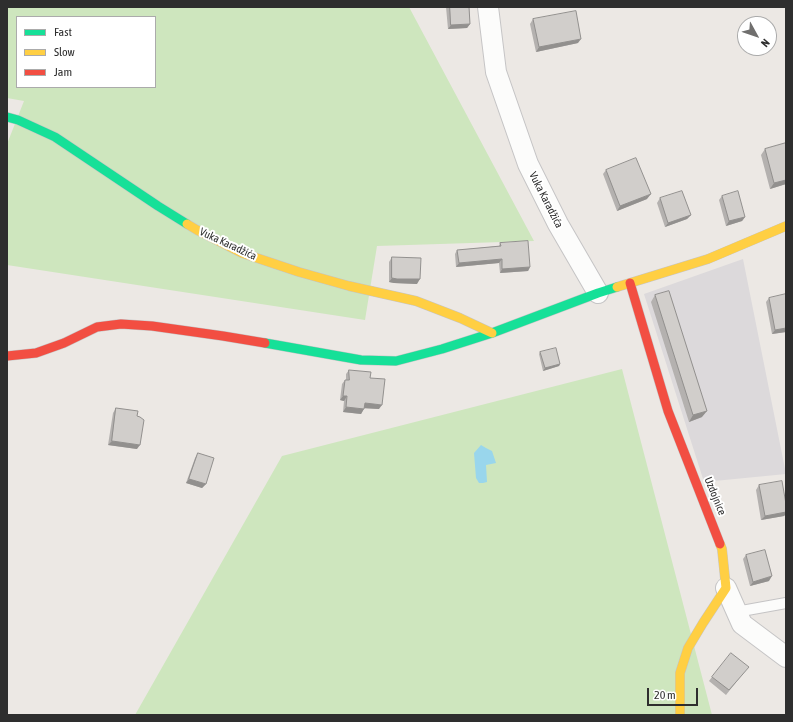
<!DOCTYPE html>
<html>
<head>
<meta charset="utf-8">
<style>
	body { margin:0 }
	#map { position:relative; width:793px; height:722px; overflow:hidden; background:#ece8e4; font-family:"Asap Condensed",sans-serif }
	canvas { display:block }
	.frame { position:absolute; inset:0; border:8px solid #2e2e2e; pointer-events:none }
	.legend { position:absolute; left:16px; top:16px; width:140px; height:72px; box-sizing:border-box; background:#fff; border:1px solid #ababab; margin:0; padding:5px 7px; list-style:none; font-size:12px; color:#2e2e2e }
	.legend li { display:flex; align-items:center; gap:8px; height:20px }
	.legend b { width:20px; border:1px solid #ababab }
	.north { position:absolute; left:737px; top:16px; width:40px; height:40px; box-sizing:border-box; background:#fff; border:1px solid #ababab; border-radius:50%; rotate:130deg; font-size:11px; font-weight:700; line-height:16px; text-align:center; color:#2e2e2e }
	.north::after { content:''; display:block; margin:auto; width:14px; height:18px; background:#706f6e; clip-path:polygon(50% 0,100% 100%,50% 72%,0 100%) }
	.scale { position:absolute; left:647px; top:688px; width:51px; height:18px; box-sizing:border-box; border:2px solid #2e2e2e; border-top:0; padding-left:5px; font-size:12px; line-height:14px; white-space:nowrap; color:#2e2e2e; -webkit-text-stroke:3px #fff; paint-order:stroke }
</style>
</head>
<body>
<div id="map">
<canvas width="793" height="722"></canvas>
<div class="frame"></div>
<ul class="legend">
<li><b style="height:5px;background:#16e098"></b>Fast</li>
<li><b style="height:5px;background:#ffcf43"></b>Slow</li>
<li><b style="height:5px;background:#f24e42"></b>Jam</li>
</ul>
<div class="north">N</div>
<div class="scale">20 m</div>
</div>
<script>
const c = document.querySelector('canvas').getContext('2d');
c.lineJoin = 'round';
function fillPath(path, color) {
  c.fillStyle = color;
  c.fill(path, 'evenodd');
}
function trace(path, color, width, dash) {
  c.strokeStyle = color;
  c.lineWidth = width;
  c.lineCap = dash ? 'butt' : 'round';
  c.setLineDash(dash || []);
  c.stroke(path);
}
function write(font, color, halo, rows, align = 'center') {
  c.font = font + ' "Asap Condensed",sans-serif';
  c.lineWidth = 4;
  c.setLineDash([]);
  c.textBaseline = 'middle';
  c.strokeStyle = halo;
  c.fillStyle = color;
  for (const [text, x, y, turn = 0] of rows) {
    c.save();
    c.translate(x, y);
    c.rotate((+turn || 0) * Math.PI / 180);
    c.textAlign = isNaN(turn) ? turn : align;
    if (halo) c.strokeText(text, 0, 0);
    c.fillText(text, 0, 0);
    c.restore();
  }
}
const industrial = new Path2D(`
	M743,259l43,215 -82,8 -60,-188z`);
const green = new Path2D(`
	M7,7h402l125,234 -157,5 -12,74 -358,-55v-121l17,-43 -17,-3zM17,17h138v70h-138z
	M622,369l90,346h-577l147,-259z`);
const water = new Path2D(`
	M481,445l5,3 6,3 4,12 -10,2 1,17 -4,1h-4l-3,-5 -2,-25z`);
const lane = new Path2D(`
	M736,612l50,-9`);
const street = new Path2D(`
	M488,7l8,65 32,92 30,60 40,69
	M726,588l16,36 44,33`);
const fast = new Path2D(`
	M7,117l11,3 37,17 103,69 29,18
	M265,343l96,17 35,1 46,-12 50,-16 106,-40 19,-6`);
const slow = new Path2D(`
	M187,224l10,6 45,23 57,19 50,14 67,15 44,17 32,15
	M617,287l91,-28 78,-33
	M680,715v-42l8,-25 15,-25 23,-35 -4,-39 -2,-5`);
const jam = new Path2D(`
	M630,283l38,128 52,133
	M7,356l29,-3 28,-10 33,-16 24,-3 31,2 71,10 42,7`);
const wall = new Path2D(`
	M446,7h23l1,17 -3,4 -19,1z
	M533,19l45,24 -42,9 -6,-28z
	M786,143v41l-16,5 -9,-34 4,-6z
	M606,170l41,29 -30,12 -14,-37z
	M722,196l23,21 -3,4 -16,5 -7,-26z
	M660,198l31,17 -4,4 -22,8 -8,-24z
	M500,243l30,24 -2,4 -28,2 -1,-10 -43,4 -1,-13 2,-4 42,-4z
	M392,257l25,27 -23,-1 -5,-1v-20z
	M655,295l47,122 -13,5 -38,-120z
	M769,298l17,34 -14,2 -6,-32z
	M540,352l20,12 -1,2 -16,5 -4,-17z
	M349,370l21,8 9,31 -15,-1 -3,6 -18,-2 1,-11 -4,-1 2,-16 3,-4h1v-6z
	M116,408l21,8v33l-29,-4 5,-32z
	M198,453l8,31 -4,4 -16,-5 9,-25z
	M759,485l27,19v10l-2,2 -23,4 -5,-30z
	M746,555l23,26 -19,5 -7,-27z
	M745,671l-19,24 -17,-14 3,-4z`);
const shadedWall = new Path2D(`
	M470,24l-3,4 -19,1 3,-4z
	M581,39l-3,4 -42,9 3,-5z
	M786,180v4l-16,5 4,-6z
	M651,194l-4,5 -30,12 3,-5z
	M691,215l-4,4 -22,8 3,-4z
	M745,217l-3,4 -16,5 3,-5z
	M502,259l-3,4 -43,4 3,-4z
	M530,267l-2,4 -28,2 2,-4z
	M392,278l28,1 -3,5 -23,-1 -5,-1z
	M786,328v4l-14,2 3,-4z
	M560,364l-1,2 -16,5 2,-3z
	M343,396h4l-3,5 -4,-1z
	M365,403l17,2 -3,4 -18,-1z
	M346,407l18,2 -3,5 -18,-2z
	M707,411l-5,6 -13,5 4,-7z
	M112,441l28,4 -3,4 -29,-4z
	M189,479l17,5 -4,4 -16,-5z
	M786,512v2l-2,2 -23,4 4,-4z
	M772,576l-3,5 -19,5 3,-4z`);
const building = new Path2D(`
	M450,7h19l1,17 -19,1z
	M576,11l5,28 -42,8 -6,-28z
	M786,143v37l-12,3 -9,-34z
	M636,158l15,36 -31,12 -14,-36z
	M682,191l9,24 -23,8 -8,-25z
	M738,191l7,26 -16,4 -7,-25z
	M528,241l2,26 -28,2v-10l-43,4 -2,-13 44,-4 -1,-3z
	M392,257l29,1 -1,21h-23l-5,-1z
	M669,291l38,120 -14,4 -38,-120z
	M786,294v34l-11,2 -6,-32z
	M556,348l4,16 -15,4 -5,-16z
	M349,370l22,2 -1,6 15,1 -3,26 -17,-2 -1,6 -18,-2 1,-11h-4l2,-16h4z
	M116,408l22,3 -1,5 3,1 4,3 -4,25 -28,-4z
	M198,453l16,5 -8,26 -17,-5z
	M782,481l4,23v8l-21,4 -6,-31z
	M765,550l7,26 -19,6 -7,-27z
	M731,653l18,14 -20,23 -17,-13z`);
const streetNames = [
	["Vuka Karadžića",546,200,63],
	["Vuka Karadžića",228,244,25],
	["Uzdojnice",715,496,68]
];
fillPath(industrial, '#dcd9db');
fillPath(green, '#cee6be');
fillPath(water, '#99d6ec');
trace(lane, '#c5c4c5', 12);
trace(street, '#c5c4c5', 22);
trace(fast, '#c5c4c5', 10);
trace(slow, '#c5c4c5', 10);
trace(jam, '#c5c4c5', 10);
trace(lane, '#fcfcfb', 10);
trace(street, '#fcfcfb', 20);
trace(fast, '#16e098', 9);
trace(slow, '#ffcf43', 9);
trace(jam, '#f24e42', 9);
fillPath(wall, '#b4b1af');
fillPath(shadedWall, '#92908e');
fillPath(building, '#d1cecb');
trace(building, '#92908e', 1);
write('11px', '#2e2e2e', '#fff', streetNames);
</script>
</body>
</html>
